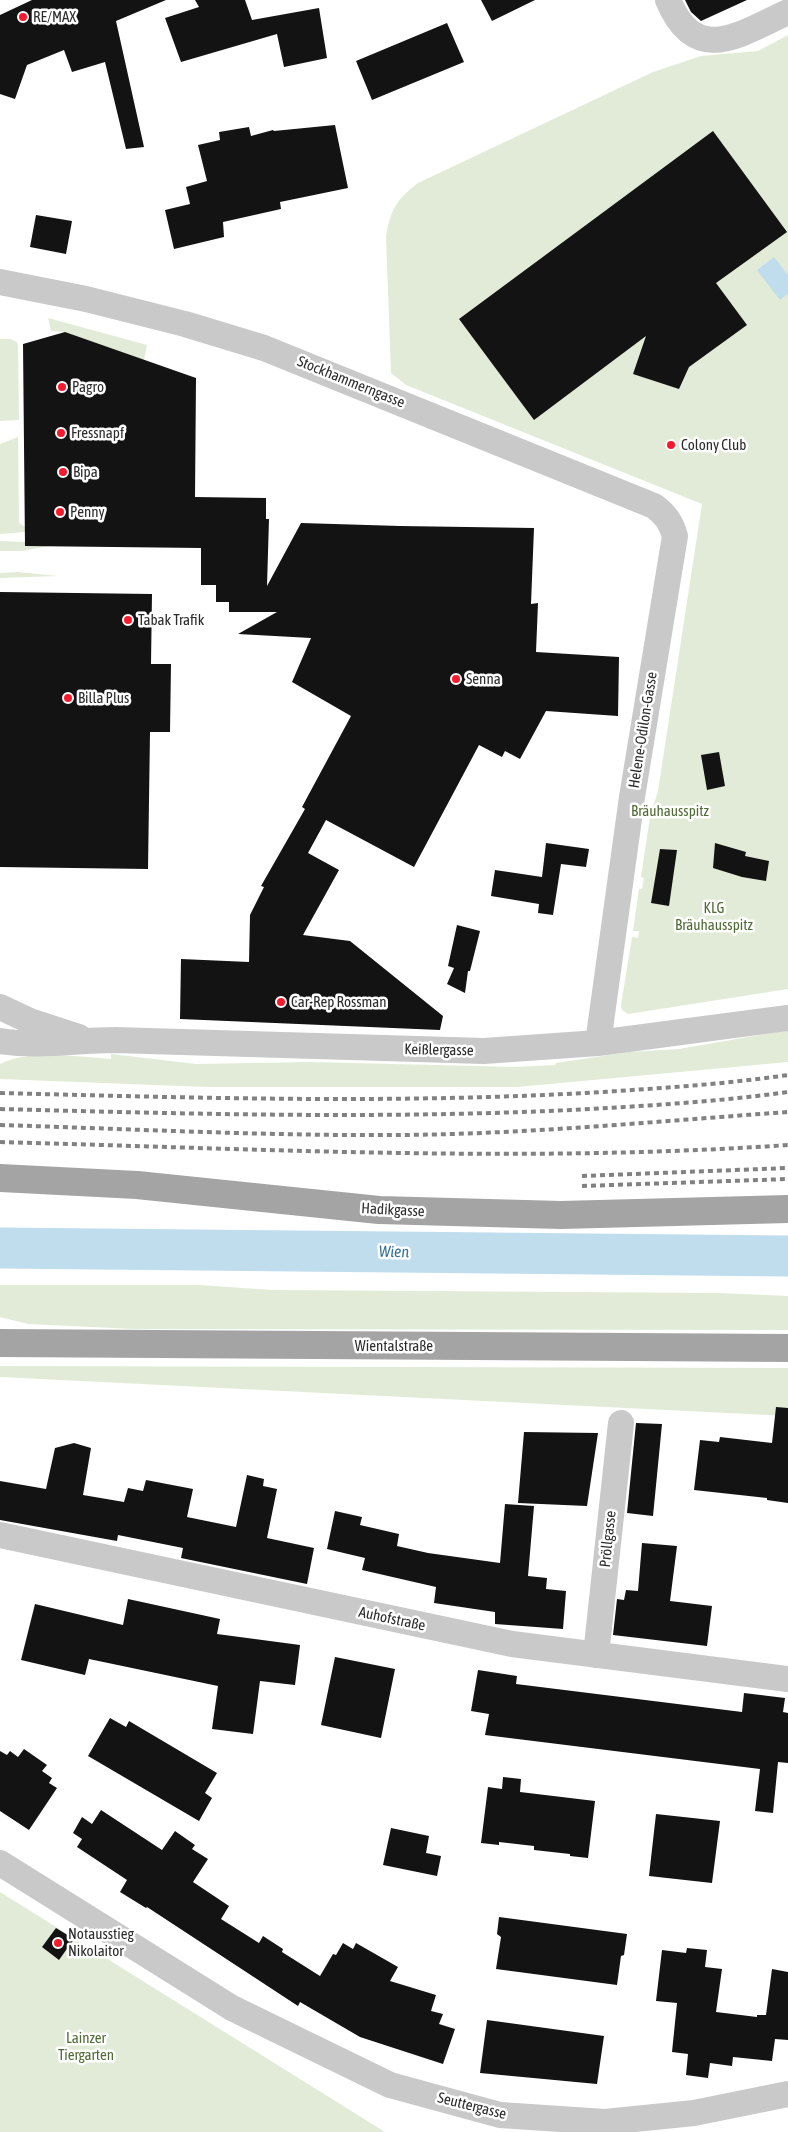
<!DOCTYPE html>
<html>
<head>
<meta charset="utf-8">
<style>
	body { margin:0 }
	canvas { display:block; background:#fff }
</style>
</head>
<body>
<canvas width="788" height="2132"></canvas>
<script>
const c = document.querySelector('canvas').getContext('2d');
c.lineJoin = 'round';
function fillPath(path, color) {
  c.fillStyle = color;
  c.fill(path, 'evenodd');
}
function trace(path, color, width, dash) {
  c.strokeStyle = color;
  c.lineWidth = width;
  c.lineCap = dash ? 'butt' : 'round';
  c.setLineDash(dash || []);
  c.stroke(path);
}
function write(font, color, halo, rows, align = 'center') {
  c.font = font + ' "Asap Condensed",sans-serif';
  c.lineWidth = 5;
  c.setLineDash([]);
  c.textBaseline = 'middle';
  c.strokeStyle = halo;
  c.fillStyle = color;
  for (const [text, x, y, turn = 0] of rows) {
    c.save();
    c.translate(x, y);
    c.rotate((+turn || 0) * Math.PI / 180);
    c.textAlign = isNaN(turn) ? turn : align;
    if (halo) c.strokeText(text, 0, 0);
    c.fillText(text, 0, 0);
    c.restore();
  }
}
const green = new Path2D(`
	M788,35v954l-160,25 -6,-4 -1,-5 11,-68 6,1 1,-7h-6l6,-42h3l2,-11 -3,-1 9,-60 8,-26 44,-287 -296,-119 -15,-12 -5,-137c5,-27 10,-36 32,-53l235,-111 48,-16 57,-5z
	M48,318l99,27 -3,15 -79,-28 -14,-1z
	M0,339h11l6,3 1,4 1,74 -19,1z
	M18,437l1,86 6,4v5l-25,2v-90z
	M0,541l25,1v4h24l-27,5h-22z
	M18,572l40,4 -58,2v-5z
	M788,1030v32l-271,25h-310l-207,-8v-15c30,-15 78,-7 111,-5v-5l85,10 115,-2 204,5 40,-2 1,-2 73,-11 50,-3z
	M0,1285h199l74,5 446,3 69,3v34l-655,-1 -105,-5 -28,-7z
	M0,1366l788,2v48l-788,-39z
	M0,1892l385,240h-385z`);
const water = new Path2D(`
	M774,257l14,18v19l-8,6 -23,-30z`);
const river = new Path2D(`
	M0,1248l788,8`);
const building = new Path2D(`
	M32,0h134l-50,21 28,126 -18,2 -21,-87 -33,10 -8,-22 -37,15 -12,34 -15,-5v-79z
	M195,0h50l7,20 67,-12 8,50 -43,9 -7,-33 -96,28 -16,-44 34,-11z
	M481,0h54l-43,21z
	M685,0h62l-46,21 -10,-9z
	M447,23l17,39 -92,38 -16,-39z
	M335,125l13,63 -68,14 1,7 -58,13 1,15 -50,12 -9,-39 25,-6 -4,-17 21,-6 -9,-36 22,-5 -1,-8 30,-5 2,9 22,-6 1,1z
	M713,131l74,101 -71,51 31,42 -58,42 -10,22 -46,-15 13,-38 -112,84 -75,-101z
	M36,215l36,6 -6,33 -36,-7z
	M65,332l131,46 -1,119 71,1v21h3l-2,67 34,-63 99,3 134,2 -3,76 7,-1 -2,49 83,5 -1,59 -72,-5 -26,48 -15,-8 -3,6 -23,-12 -65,122 -88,-47 -18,33 31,17 -36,65 47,6 93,75 -3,14 -260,-11 1,-60 68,3 1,-47 14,-28 -3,-1 44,-77 -3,-2 49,-91 -59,-34 19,-44 -73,-4 39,-22h-48v-10h-13v-17h-15v-37l-176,-2 -2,-202z
	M0,592l152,2 -1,70h20l-1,68h-20l-2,137 -148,-2z
	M719,752l6,34 -18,4 -6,-35z
	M546,843l43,6 -3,18 -25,-3 -8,51 -15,-2 1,-9 -48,-8 4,-26 47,7z
	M715,843l31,9 -1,4 24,5 -3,20 -24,-4 -29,-9z
	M660,849l17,1 -8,56 -18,-3z
	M457,925l23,6 -10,40h-2l-3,22 -18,-9 7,-16 -6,-2z
	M776,1407l12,1v95l-21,-3v-2l-73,-8 6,-50 19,2 1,-5 52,6z
	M636,1423l26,1 -9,92 -26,-3z
	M524,1432l74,1 -11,73 -69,-3z
	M74,1443l17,5 -8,47 41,7 4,-14 15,3 3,-11 47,9 -6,28 49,10 11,-52 17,4 -1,7 14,3 -10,49 47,10 -7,36 -126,-26 2,-10 -65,-13 -1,6 -117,-21v-39l46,8 9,-41z
	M505,1504l29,2 -6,70 19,2 -1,11 20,2 -3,38 -68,-5v-12l-61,-9 2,-16 -74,-17 3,-12 -38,-9 8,-38 27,6 -2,8 39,9 -2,12 31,7 72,10z
	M642,1543l35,3 -7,55 42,5 -5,40 -94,-11 4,-36 7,1 2,-10 12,1z
	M128,1599l92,20 -3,15 83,11 -5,40 -35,-4 -7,53 -41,-5 6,-43 -129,-27 -4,16 -64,-15 14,-56 88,21z
	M335,1657l60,12 -14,69 -60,-13z
	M478,1670l39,6 -1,8 226,28 2,-19 41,5 -2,14 5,1v50l-10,-1 -5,51 -18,-2 5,-42 -275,-34 4,-21 -18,-3z
	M110,1718l16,9 3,-6 88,52 -12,20 7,5 -13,23 -111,-65z
	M24,1749l23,16 -5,6 10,7 -3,5 8,5 -28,42 -29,-19v-60l7,4 3,-4 8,6z
	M503,1777l18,2 -1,13 75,9 -7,57 -18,-2v-2l-36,-4v-4l-35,-4v3l-18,-2 7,-56 14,2z
	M101,1810l61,40 13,-19 20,14 -3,4 16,10 -15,23 36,24 -8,13 38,24 4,-7 20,13 -1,3 38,24 13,-22 3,1 7,-12 10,6 3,-6 42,24 -8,14 46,14 -5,16 12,3 -4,10 16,5 -12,35 -83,-27 -60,-35 -2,4 -151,-99 -1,1 -26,-16 7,-12 -50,-33 5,-8 -9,-6 9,-16 10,7z
	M656,1814l64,7 -8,62 -63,-7z
	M391,1828l38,8 -3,17 15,3 -4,20 -54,-11z
	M499,1917l128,17 -3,21 -3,1 -4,29 -121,-16 5,-32 -4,-3z
	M56,1928l18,11 -15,21 -17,-13z
	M687,1948l20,2 -2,17 17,2 -6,43 41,5v-2h9l6,-46 16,3v68l-13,-1 -3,22 -39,-4 -1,9 -22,-3 -2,15 -22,-3 2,-21 -16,-2 5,-49 -21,-2 6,-51 24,3z
	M487,2020l117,16 -7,48 -117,-11z`);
const minor = new Path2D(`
	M668,0c28,67 72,34 120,12
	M0,282l86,17 99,25 79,24 390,158c11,8 17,16 21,30l-43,261 -34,246
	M0,1007l30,14 49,16
	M0,1041c40,6 75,-1 115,-1l369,11 114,-8 190,-25
	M0,1535l512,109 276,35
	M596,1655l25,-232
	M0,1863l232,145 158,77 110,30 105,7 89,-9 94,-19`);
const major = new Path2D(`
	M0,1178l137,7 242,25 182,5 227,-6
	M0,1343l788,5`);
const rail = new Path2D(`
	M0,1093c201,5 402,11 602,-1 62,-4 124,-8 186,-17
	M0,1109c190,5 380,10 571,1 72,-4 145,-8 217,-18
	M0,1125c133,4 267,11 400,10 130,-1 259,-14 388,-23
	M0,1142c262,7 526,21 788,3
	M582,1176l206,-8
	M582,1186l206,-7`);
const markers = [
	[23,17,5,"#f71a2f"],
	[62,387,5,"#f71a2f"],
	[61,433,5,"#f71a2f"],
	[671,445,5,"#f71a2f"],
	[63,472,5,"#f71a2f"],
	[60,512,5,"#f71a2f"],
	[128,620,5,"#f71a2f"],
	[456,679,5,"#f71a2f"],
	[68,698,5,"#f71a2f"],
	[281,1002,5,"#f71a2f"],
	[58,1943,5,"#f71a2f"]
];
const poiNames = [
	["RE/MAX",33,17],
	["Pagro",72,387],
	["Fressnapf",71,433],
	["Colony Club",681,445],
	["Bipa",73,472],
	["Penny",70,512],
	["Tabak Trafik",138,620],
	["Senna",466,679],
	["Billa Plus",78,698],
	["Car-Rep Rossman",291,1002],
	["Notausstieg",68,1934],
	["Nikolaitor",68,1951]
];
const streetNames = [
	["Stockhammerngasse",351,382,22],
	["Helene-Odilon-Gasse",643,730,-81],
	["Keißlergasse",439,1050,1],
	["Hadikgasse",393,1210,3],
	["Wientalstraße",394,1346],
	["Pröllgasse",608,1539,-84],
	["Auhofstraße",392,1619,12],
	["Seuttergasse",472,2106,14]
];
const parkNames = [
	["Bräuhausspitz",670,811],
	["KLG",714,908],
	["Bräuhausspitz",714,925],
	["Lainzer",86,2038],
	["Tiergarten",86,2055]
];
const waterNames = [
	["Wien",394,1252,1]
];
fillPath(green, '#e2ebd7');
fillPath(water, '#c0ddee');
trace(river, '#c0ddee', 41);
fillPath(building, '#131313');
trace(minor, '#c9c9c9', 26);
trace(major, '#a4a4a4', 28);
trace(rail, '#818181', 4, [5, 4]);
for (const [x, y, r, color] of markers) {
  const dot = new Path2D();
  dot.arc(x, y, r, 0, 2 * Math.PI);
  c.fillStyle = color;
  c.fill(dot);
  trace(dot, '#fff', 2);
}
write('15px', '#2c2c2c', '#fff', poiNames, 'left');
write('15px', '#2c2c2c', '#fff', streetNames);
write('15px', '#506b35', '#fff', parkNames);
write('italic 16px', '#337195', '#fff', waterNames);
</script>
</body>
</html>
